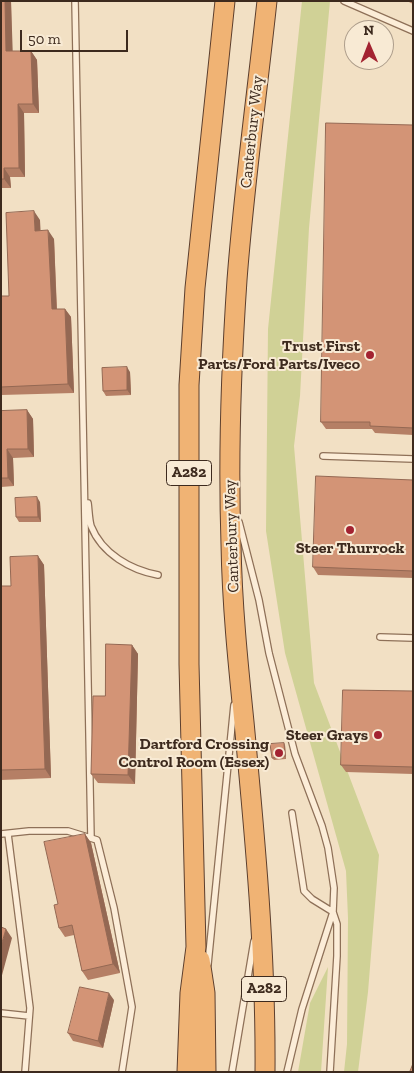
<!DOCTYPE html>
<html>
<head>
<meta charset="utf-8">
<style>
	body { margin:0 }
	#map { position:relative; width:414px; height:1073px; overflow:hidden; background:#f2e0c4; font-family:"Zilla Slab",serif }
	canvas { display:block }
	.frame { position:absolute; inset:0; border:2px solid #3d2a1e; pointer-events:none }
	.north { position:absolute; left:344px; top:20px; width:50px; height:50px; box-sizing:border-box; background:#f8ead4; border:1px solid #ad9d8b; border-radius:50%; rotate:359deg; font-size:14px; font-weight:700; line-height:20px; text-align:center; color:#3d2a1e }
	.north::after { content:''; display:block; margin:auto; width:18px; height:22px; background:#a32331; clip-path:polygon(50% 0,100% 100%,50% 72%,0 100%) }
	.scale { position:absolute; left:20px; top:30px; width:108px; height:22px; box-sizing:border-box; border:2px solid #3d2a1e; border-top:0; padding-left:6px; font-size:15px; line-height:18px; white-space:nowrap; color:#3d2a1e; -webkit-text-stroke:4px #f8ead4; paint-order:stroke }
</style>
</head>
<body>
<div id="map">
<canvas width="414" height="1073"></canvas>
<div class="frame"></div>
<div class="north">N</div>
<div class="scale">50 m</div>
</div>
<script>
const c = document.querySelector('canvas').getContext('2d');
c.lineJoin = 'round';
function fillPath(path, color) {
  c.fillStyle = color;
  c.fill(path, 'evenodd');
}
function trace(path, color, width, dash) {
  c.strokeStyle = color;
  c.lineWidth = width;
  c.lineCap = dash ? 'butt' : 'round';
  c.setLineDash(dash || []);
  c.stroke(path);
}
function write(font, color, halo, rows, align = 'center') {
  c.font = font + ' "Zilla Slab",serif';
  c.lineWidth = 4;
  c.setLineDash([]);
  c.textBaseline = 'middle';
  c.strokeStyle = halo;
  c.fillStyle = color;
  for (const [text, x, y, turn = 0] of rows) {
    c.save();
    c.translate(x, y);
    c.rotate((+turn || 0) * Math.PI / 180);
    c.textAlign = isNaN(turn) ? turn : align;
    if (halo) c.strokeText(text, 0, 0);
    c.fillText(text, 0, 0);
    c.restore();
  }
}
const green = new Path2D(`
	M302,1h28l-21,227 -9,168 -6,50 20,237 65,172 -11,137 -10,80h-14l3,-28 1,-126 -2,-47 -61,-218 -19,-122 2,-202z
	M328,967l-7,105h-23l12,-69z`);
const service = new Path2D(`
	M75,1l16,837
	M344,1l69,30
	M323,456l90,3
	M88,503c1,7 1,16 3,23 11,28 40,44 67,49
	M239,522l20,78 10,53 26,101 27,72 6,22 6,40 -1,24 -31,97 -15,63
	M380,637l33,1
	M292,813l12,78 8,8 21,13 4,12v32l-7,116
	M1,834l28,-3h39l29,9 17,68 18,99 -10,65
	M8,834l22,174 -5,64
	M208,964l26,-259
	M1,1013l28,3
	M232,1072l22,-131`);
const trunk = new Path2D(`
	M200,960l5,33 1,79
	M187,1072l3,-79 6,-46 -7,-283v-279l6,-97 30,-287
	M265,1072c1,-117 -10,-234 -21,-350 -6,-59 -12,-118 -13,-178 -3,-88 0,-176 6,-264 7,-93 20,-186 30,-279`);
const wall = new Path2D(`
	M1,1h10l1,50h19l6,9 2,53h-15l1,64h-15l1,11h-10z
	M407,1h6v3z
	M413,125v310l-38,-2 -3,-4h-46l-5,-7z
	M40,220v11l14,8 3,70h8l6,8 3,76 -73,2v-99h8z
	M130,372l1,23 -25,1 -3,-5z
	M27,410l6,9 1,38 -21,1 1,28 -13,1v-76z
	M413,480v98l-95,-3 -5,-8z
	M40,502l1,20h-22l-3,-5z
	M38,556l6,9 7,213 -50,2v-194h10z
	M132,645l6,9 -3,130 -37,-1 -7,-9 14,-78z
	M413,691v83l-67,-2 -5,-7z
	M285,745l1,14 -12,1 -2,-2z
	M85,834l6,9 29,130 -32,7 -6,-9 -8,-36 -9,2 -6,-9 -1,-24z
	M114,1000l-11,48 -30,-7 -5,-8z`);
const shadedWall = new Path2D(`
	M5,1h6l2,59 -7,-9z
	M31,51l6,9 2,53 -6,-9z
	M18,104l6,9 1,64 -6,-9z
	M4,168l6,9 1,11 -7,-9z
	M34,211l6,9 1,19 -6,-8z
	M48,230l6,9 3,79 -5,-9z
	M65,309l6,8 3,76 -6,-9z
	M127,367l3,5 1,23 -4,-5z
	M27,410l6,9 1,38 -6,-8z
	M7,449l6,9 1,28 -6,-8z
	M37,497l3,5 1,20 -3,-5z
	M38,556l6,9 7,213 -6,-9z
	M132,645l6,9 -3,130 -7,-9z
	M284,743l1,2 1,14 -1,-3z
	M85,834l6,9 29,130 -7,-9z
	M6,929l6,9 -11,41v-33z
	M109,993l5,7 -11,48 -5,-7z`);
const building = new Path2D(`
	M1,1h4l1,50h25l2,53h-15l1,64h-15v11h-3z
	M326,123l87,2v303l-43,-2v-4h-49z
	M34,211l1,20 13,-1 4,79h13l3,75 -67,3v-91h8l-3,-83z
	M127,367v23l-24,1 -1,-23z
	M27,410l1,39h-21l1,29h-7v-67z
	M316,476l97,4v91l-100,-4z
	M37,497l1,20h-22l-1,-19z
	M38,556l7,213 -44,1v-184h10l-1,-29z
	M106,644l26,1 -4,130 -37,-1 2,-78h12z
	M343,690l70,1v76l-72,-2z
	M284,743l1,13 -13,2 -2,-14z
	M85,834l28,130 -31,7 -10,-46 -13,3 -5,-23 4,-1 -14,-62z
	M1,927l5,2 -5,17z
	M80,987l29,6 -11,48 -30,-8z
	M413,1064v8h-3z`);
const markers = [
	[370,355,5,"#a32331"],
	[350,530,5,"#a32331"],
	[378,735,5,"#a32331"],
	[279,753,5,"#a32331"]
];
const shields = [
	[189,473,45],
	[264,989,45]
];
const shieldNames = [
	["A282",189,473],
	["A282",264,989]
];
const streetNames = [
	["Canterbury Way",252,132,-84],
	["Canterbury Way",232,536,-92]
];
const poiNames = [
	["Trust First",360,346],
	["Parts/Ford Parts/Iveco",360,364],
	["Steer Thurrock",350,548,"center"],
	["Steer Grays",368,735],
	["Dartford Crossing",269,744],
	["Control Room (Essex)",269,762]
];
fillPath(green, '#d0d196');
trace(service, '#8e7058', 8);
trace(trunk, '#5c3e2d', 21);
trace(service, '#fcedd8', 5.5);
trace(trunk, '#f0b374', 19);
fillPath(wall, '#b57f65');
fillPath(shadedWall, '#946853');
fillPath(building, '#d39476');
trace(building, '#946853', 1);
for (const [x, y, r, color] of markers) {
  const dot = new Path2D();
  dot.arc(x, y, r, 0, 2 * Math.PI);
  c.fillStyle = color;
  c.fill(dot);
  trace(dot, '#f8ead4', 2);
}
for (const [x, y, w] of shields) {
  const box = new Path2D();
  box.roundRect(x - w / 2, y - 12.5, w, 25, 4);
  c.fillStyle = '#f8ead4';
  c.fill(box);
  trace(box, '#3d2a1e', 1);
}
write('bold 15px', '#3d2a1e', null, shieldNames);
write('16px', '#3d2a1e', '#f8ead4', streetNames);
write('bold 16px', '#3d2a1e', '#f8ead4', poiNames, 'right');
</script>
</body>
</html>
